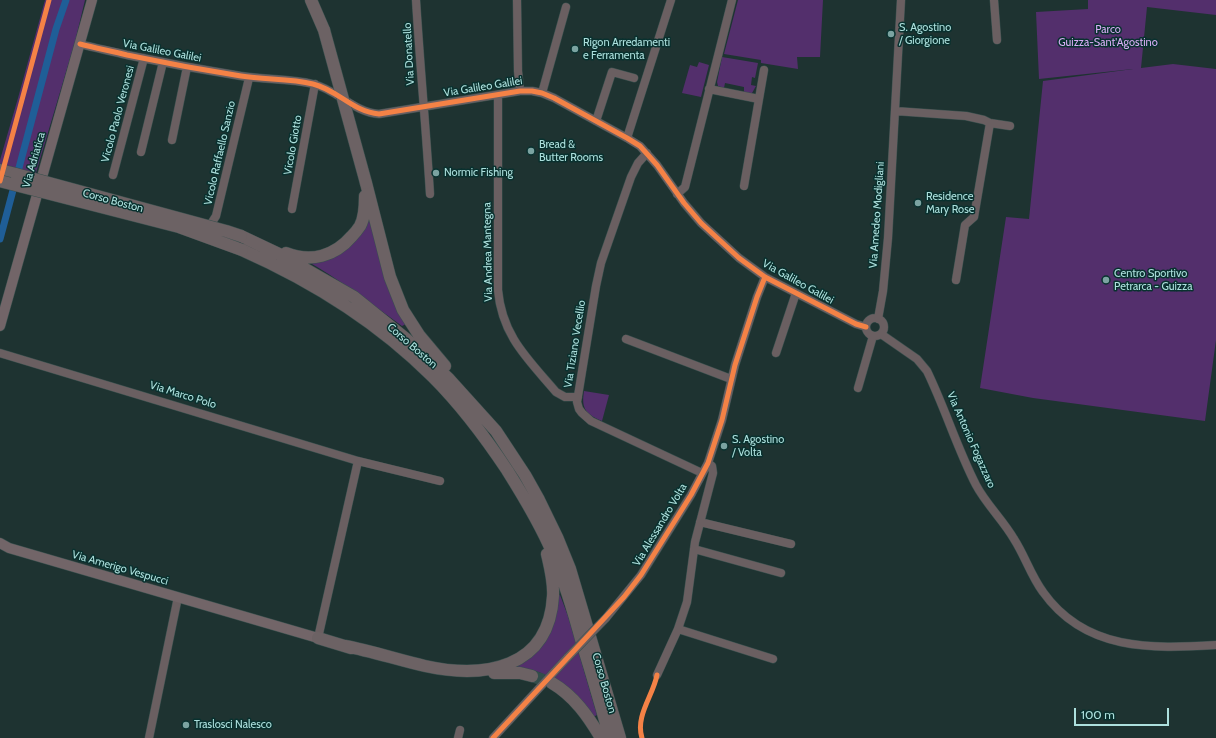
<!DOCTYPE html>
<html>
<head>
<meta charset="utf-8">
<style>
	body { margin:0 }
	#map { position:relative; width:1216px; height:738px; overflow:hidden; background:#1e3331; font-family:Cabin,sans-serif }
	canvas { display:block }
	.scale { position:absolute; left:1074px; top:708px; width:95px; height:18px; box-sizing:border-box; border:2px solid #ade0dd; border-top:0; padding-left:5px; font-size:12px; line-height:14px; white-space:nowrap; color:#ade0dd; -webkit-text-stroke:3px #09312f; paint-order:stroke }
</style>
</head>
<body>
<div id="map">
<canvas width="1216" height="738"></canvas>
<div class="scale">100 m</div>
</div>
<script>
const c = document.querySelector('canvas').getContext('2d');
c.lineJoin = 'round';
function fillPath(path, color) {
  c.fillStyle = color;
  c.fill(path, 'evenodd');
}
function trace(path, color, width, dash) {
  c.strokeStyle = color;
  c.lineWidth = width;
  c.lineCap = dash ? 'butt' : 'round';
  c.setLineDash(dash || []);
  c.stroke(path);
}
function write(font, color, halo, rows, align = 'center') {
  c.font = font + ' Cabin,sans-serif';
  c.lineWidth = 3;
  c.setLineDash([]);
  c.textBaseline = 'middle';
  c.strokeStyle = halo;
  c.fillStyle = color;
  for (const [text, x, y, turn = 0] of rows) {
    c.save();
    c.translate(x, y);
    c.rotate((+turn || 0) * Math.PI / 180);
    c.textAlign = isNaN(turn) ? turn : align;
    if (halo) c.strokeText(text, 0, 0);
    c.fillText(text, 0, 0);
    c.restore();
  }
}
const green = new Path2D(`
	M45,0h40l-10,42 -40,134 -35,-7v-9l18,-62z
	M738,0h85l-3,57h-23l1,12 -37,-6v-3l-37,-6z
	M1088,0h128v15l-69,-8 -6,61 32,-4 43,5v271l-11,81 -172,-23 -53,-10 26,-171 23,2 14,-138 90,-12 -94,10 -3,-67 52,-3z
	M722,57l36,6 -3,15 -3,-1 -1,8 5,1 -4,7 -3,1 -5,-2v-5l-19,-4 -1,5 -6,-2 -1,-4z
	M699,62l10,3 -8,32 -19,-4 8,-28 7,2z
	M366,185l42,138 -6,3c-32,-23 -63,-47 -97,-66l11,-1 45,-33z
	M584,391l25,4 -7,26c-16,-7 -21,-12 -18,-30z
	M560,595l8,21 29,99 -4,2 -32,-33 -22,-12 -23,-2 -2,-6 12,-7 30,-61z`);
const canal = new Path2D(`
	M0,239l56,-210 10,-29`);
const highwayTunnel = new Path2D(`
	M532,676l20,7`);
const minor = new Path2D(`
	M416,0c4,65 10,129 14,194
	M517,0l1,71 2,20
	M994,0l3,40
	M80,44c15,4 31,7 47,11 38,8 76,15 114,21 24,4 49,2 72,8 25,6 40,28 66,30l141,-23h12l10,2 12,5 73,40 13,8 17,19 27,38 17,20 38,35 26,19 91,47 10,3
	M709,89l50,10
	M542,93l24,-86
	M498,95v195c4,46 30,69 58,102l9,5h13
	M895,111l71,5 18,4 6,3 20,3
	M596,121l16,-49 22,6
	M627,138l44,-138
	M172,140l15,-73
	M141,152l22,-90
	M647,153l-9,10 -7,14 -30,86 -5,23 -19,116 2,7 3,4 9,8 111,52
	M113,175l31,-117
	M744,186l20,-116
	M677,194l8,-7 47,-187
	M292,209l23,-125
	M207,230l9,-14 33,-138
	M956,280l9,-55 9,-8 16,-94
	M866 327a9 9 0 1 1 18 0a9 9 0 1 1-18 0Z
	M878,319l5,-28 5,-53 13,-238
	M881,334l36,25 10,12c18,37 30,77 49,114 10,19 27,35 38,54 11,17 17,37 29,53 42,59 108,57 173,53
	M626,339l105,40
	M0,353l358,108 82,20
	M776,353l20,-60
	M858,388l15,-52
	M700,522l91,22
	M694,549l87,24
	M606,618l35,-43 50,-80 17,-32 14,-43 13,-55 22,-68 8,-20
	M678,629l95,30
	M318,638l40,-177
	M657,675l21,-46 9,-27 8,-60 18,-69 -1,-7 -4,-3
	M149,738l29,-141
	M458,738l2,-8
	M493,738l75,-81`);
const major = new Path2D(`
	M0,326l92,-326
	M0,543l9,5 309,90`);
const highway = new Path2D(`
	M311,0l13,30
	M0,170l16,4
	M366,183l24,94 13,33 16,25 26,31
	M241,236l38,18 75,43 51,41 44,41 47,52 29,44 14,25 18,37 13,32 50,169
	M242,250c70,31 137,73 191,127 28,28 52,60 74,93 17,27 34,55 46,84 12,29 21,59 29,89 10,31 19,63 28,95
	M286,253c25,10 49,3 66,-17 3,-3 6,-7 8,-10 5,-9 5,-20 5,-30
	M318,638l33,10
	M345,646c27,5 53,14 80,20 59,13 124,3 128,-70 1,-14 -3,-29 -6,-42
	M494,673h26l12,3
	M552,683c22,13 36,33 49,55`);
const minorBridge = new Path2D(`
	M568,657l38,-39`);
const highwayBridge = new Path2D(`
	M324,30l42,153
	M16,174l210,57 15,5
	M0,181l179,46 63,23`);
const cycleway = new Path2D(`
	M80,44c15,4 31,7 47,11 38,8 76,15 114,21 24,4 49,2 72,8 25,6 40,28 66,30l141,-23h12l10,2 12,5 73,40 13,8 17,19 27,38 17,20 38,35 26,19 91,47 10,3
	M0,181l49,-181
	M493,738l131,-141 17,-22 50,-80 17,-32 14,-43 13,-55 22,-68 8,-20
	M642,738c-7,-22 11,-42 15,-63`);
const markers = [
	[891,34,4,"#7ba3a1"],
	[575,49,4,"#7ba3a1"],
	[531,151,4,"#7ba3a1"],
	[436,173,4,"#7ba3a1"],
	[918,203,4,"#7ba3a1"],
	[1106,280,4,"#7ba3a1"],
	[724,446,4,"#7ba3a1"],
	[186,725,4,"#7ba3a1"]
];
const poiNames = [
	["S. Agostino",899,28],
	["/ Giorgione",899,41],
	["Rigon Arredamenti",583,43],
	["e Ferramenta",583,56],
	["Bread &",539,145],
	["Butter Rooms",539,158],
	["Normic Fishing",444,173],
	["Residence",926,197],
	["Mary Rose",926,210],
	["Centro Sportivo",1114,274],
	["Petrarca - Guizza",1114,287],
	["S. Agostino",732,440],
	["/ Volta",732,453],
	["Traslosci Nalesco",194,725]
];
const parkNames = [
	["Parco",1108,30],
	["Guizza-Sant'Agostino",1108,43]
];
const streetNames = [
	["Via Galileo Galilei",162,51,11],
	["Via Donatello",409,54,-93],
	["Via Galileo Galilei",483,87,-9],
	["Vicolo Paolo Veronesi",118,114,-75],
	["Vicolo Giotto",293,145,-80],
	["Vicolo Raffaello Sanzio",220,153,-77],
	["Via Adriatica",34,160,-74],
	["Corso Boston",113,201,15],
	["Via Amedeo Modigliani",877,215,-86],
	["Via Andrea Mantegna",488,252,-91],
	["Via Galileo Galilei",798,282,29],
	["Via Tiziano Vecellio",575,344,-81],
	["Corso Boston",412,346,41],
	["Via Marco Polo",183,395,17],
	["Via Antonio Fogazzaro",971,440,66],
	["Via Alessandro Volta",660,525,-59],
	["Via Amerigo Vespucci",120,568,16],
	["Corso Boston",604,683,74]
];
fillPath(green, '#532f6c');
trace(canal, '#1f5e97', 7);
trace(highwayTunnel, '#334d4b', 12, [12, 6]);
trace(minor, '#39504e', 9);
trace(major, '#39504e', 11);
trace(highway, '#39504e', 13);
trace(minor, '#6a5f61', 8);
trace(major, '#726568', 10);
trace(highway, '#6c6264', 12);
trace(minorBridge, '#39504e', 9, []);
trace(highwayBridge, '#39504e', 13, []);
trace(minorBridge, '#6a5f61', 8);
trace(highwayBridge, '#6c6264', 12);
trace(cycleway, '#f48246', 5);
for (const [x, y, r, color] of markers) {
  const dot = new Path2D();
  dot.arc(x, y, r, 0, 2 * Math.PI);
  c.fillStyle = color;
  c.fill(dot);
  trace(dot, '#09312f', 1.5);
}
write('11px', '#ade0dd', '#09312f', poiNames, 'left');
write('11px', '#d8adf5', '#09312f', parkNames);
write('11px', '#ade0dd', '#09312f', streetNames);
</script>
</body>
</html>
